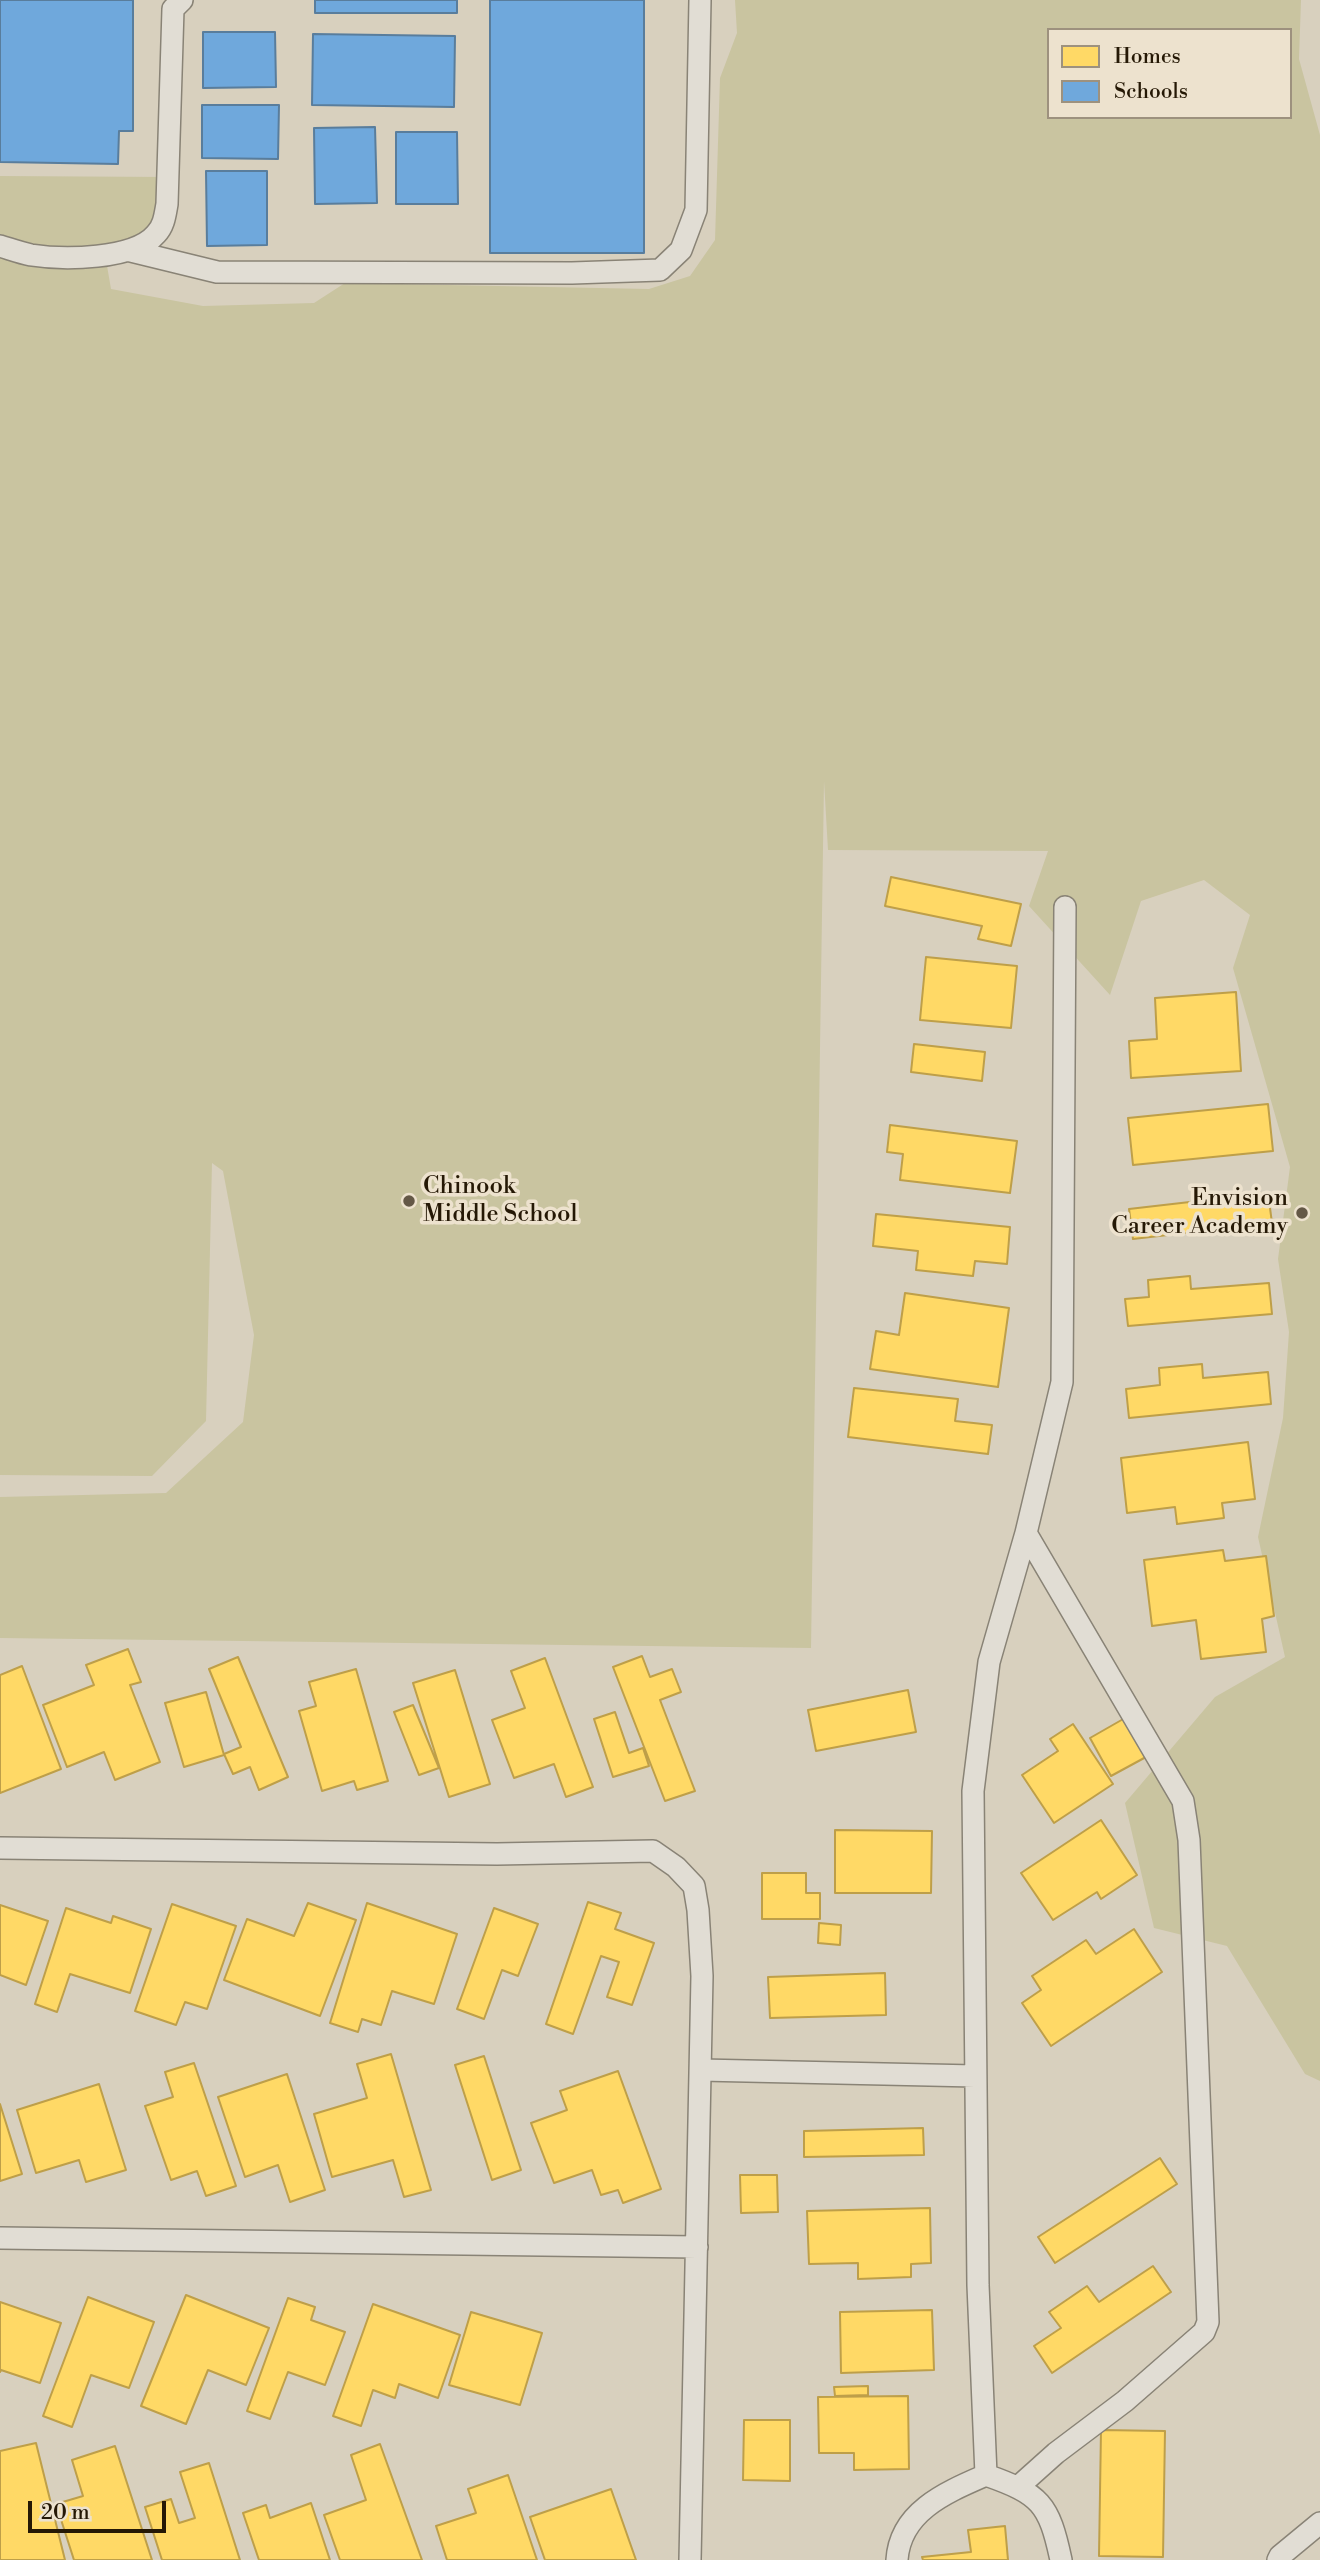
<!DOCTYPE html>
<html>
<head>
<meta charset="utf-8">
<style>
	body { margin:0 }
	#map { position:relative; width:1320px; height:2560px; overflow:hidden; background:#d8d0be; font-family:"Libre Bodoni",serif }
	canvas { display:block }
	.legend { position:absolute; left:1047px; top:28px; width:245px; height:91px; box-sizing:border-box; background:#ede2ce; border:2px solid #9d917e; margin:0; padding:9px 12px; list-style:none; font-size:21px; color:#251805 }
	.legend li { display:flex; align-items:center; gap:14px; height:35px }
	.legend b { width:35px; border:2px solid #9d917e }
	.scale { position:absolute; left:28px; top:2501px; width:138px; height:32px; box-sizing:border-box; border:4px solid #251805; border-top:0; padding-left:9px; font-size:21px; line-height:24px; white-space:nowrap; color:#251805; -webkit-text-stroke:5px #ede2ce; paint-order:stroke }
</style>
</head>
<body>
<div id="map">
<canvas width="1320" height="2560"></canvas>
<ul class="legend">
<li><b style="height:19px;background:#ffd966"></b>Homes</li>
<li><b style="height:19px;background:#6fa8dc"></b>Schools</li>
</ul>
<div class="scale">20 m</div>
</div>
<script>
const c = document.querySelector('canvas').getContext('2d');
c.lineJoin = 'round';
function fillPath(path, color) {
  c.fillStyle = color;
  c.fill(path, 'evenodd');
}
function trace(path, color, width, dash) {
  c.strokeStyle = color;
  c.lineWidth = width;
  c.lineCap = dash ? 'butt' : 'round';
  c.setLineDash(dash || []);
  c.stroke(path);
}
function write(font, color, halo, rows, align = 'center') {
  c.font = font + ' "Libre Bodoni",serif';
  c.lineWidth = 7;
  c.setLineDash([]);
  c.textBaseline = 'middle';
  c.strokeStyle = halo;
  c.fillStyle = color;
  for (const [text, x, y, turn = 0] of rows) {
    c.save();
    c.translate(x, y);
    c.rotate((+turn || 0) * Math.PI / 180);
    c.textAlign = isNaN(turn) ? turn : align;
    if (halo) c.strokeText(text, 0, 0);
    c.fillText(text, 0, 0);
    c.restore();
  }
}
const green = new Path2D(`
	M735,0h566l-2,59 21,76v1946l-15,-7 -78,-128 -73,-18 -29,-125 90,-106 70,-40 -27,-120 25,-119 6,-86 -11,-73 12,-92 -57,-199 17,-53 -46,-35 -63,21 -31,94 -81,-89 19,-55 -220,-1 -4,-69 -13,867 -811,-10v-141l166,-4 77,-71 11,-87 -31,-164 -11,-8 -6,258 -54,55 -152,-1v-1299l169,1 -6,47 -58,30 6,35 92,17 111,-3 31,-20 304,6 41,-13 25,-36 5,-162 17,-45zM1049,30h241v87h-241z`);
const homes = new Path2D(`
	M891,877l130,27 -10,42 -33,-7 4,-13 -97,-20z
	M926,957l91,9 -6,62 -91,-8z
	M1236,992l5,79 -110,7 -2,-37 28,-2 -2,-41z
	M914,1044l71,8 -3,29 -71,-9z
	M1268,1104l5,47 -140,14 -5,-47z
	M890,1125l127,16 -7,52 -110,-13 3,-26 -16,-2z
	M1268,1193l4,30 -139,16 -4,-30z
	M876,1214l134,13 -3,37 -32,-3 -2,15 -57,-6 2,-19 -45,-5z
	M1190,1276l1,13 78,-6 3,31 -144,12 -3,-27 24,-2 -1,-17z
	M905,1293l104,15 -11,79 -128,-18 6,-38 23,4z
	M1202,1364l1,14 65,-6 3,32 -142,14 -3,-29 34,-4 -1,-17z
	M854,1388l104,11 -3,22 37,4 -4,29 -140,-17z
	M1248,1442l7,57 -33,4 2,15 -47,6 -2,-17 -48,6 -6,-55z
	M1223,1550l2,11 41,-5 8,60 -12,3 4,33 -65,7 -5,-39 -44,6 -8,-66z
	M128,1649l13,33 -11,3 30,77 -45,18 -11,-28 -37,15 -24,-62 51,-20 -8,-20z
	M642,1656l8,21 22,-8 9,23 -21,8 35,91 -30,10 -52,-134z
	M238,1657l50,120 -29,13 -9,-23 -17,7 -9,-20 17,-7 -32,-78z
	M545,1658l48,129 -27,10 -12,-33 -40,14 -22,-58 33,-12 -14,-37z
	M22,1666l39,103 -61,24v-118z
	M356,1669l32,112 -31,9 -3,-9 -32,10 -23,-80 17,-5 -7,-24z
	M455,1670l35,114 -41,13 -36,-114z
	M908,1690l8,42 -100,19 -8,-41z
	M206,1692l18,63 -40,12 -19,-64z
	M413,1705l26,63 -20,7 -25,-63z
	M615,1712l14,41 14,-5 6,18 -36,11 -19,-58z
	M1125,1718l21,39 -35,19 -21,-38z
	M1073,1724l40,60 -59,39 -32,-48 36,-24 -8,-12z
	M1101,1820l36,55 -36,24 -4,-7 -44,28 -32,-47z
	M835,1830l97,1 -1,62h-96z
	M762,1873h44v20h14v26h-58z
	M588,1902l33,11 -6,16 39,14 -22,62 -25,-8 12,-35 -18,-6 -28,78 -27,-10z
	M308,1903l48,17 -36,96 -96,-36 23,-61 47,17z
	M367,1903l90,31 -23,70 -42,-13 -11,34 -19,-6 -4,13 -28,-9z
	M172,1904l64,22 -29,83 -22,-7 -9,23 -41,-14z
	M0,1905l48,16 -22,64 -26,-10z
	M66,1908l45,15 2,-7 38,13 -21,64 -60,-19 -13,38 -22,-8z
	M494,1908l44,16 -20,52 -16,-6 -18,49 -27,-10z
	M819,1923l22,2 -1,20 -22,-2z
	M1134,1929l28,43 -111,74 -29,-43 19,-13 -9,-14 54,-36 10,14z
	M885,1973l1,42 -116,3 -2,-41z
	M391,2054l40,136 -27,7 -11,-37 -61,17 -18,-63 53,-16 -10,-34z
	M484,2056l37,114 -29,10 -37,-115z
	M194,2063l42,123 -30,10 -9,-25 -26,9 -26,-74 28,-9 -8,-25z
	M618,2071l43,118 -38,14 -5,-13 -17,5 -9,-25 -38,13 -23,-60 36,-13 -7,-19z
	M287,2074l38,116 -35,12 -12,-37 -33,12 -27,-80z
	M99,2084l27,86 -40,12 -7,-22 -43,13 -19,-63z
	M0,2104l22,70 -22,7z
	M923,2128l1,27 -120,2v-26z
	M1160,2158l17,26 -122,79 -17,-26z
	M740,2175h37l1,37 -37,1z
	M930,2208l1,55 -20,1v13l-53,2v-16l-49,1 -2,-53z
	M1153,2266l18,26 -119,81 -18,-27 27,-18 -12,-16 38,-26 12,16z
	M186,2295l83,33 -23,57 -38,-15 -22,54 -45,-18z
	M88,2297l66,25 -25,66 -38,-13 -19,52 -29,-11z
	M288,2298l27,9 -4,13 34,12 -20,53 -37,-13 -18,47 -23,-8z
	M0,2302l61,21 -21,60 -39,-13 -1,2z
	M373,2304l87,31 -22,63 -39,-14 -4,14 -22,-8 -12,36 -28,-10z
	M932,2310l2,60 -93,3 -1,-61z
	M471,2312l71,21 -22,72 -71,-20z
	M868,2386v9l-33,1 -1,-9z
	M908,2396l1,73 -55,1v-17h-35l-1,-56z
	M744,2420h46v61l-47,-1z
	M1101,2430l64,1 -2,126 -64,-1z
	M36,2443l29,117h-65v-109z
	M380,2444l42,116h-82l-16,-45 42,-15 -15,-45z
	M115,2446l37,114h-78l-18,-56 27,-8 -11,-36z
	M209,2463l31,97h-78l-17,-53 26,-8 8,24 16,-5 -15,-46z
	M508,2475l29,85h-90l-11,-34 40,-13 -8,-24z
	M611,2489l25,71h-91l-15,-43z
	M311,2503l19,57h-71l-16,-47 23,-8 4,13z
	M1005,2526l3,34h-85l-1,-3 49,-5 -3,-22z`);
const schools = new Path2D(`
	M0,0h133v131h-14l-1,33 -118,-2z
	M315,0h142v13h-142z
	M490,0h154v253h-154z
	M203,32h72l1,55 -73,1z
	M313,34l142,2 -1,71 -142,-2z
	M202,105h77l-1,54 -76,-1z
	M375,127l2,76 -62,1 -1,-76z
	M396,132h61l1,72h-62z
	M206,171h61v74l-60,1z`);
const lane = new Path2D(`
	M0,246c10,3 21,7 31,9 32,5 103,5 125,-21 8,-8 9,-19 11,-30l6,-195 9,-9
	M131,251l86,21 355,1 88,-3 21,-20 15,-40 4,-210
	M0,1848l497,6 156,-3 23,16 18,19 4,24 4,66 -12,584
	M701,2070l274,6
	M0,2238l697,9
	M986,2475l-8,-190 -5,-494 16,-129 37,-129 36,-151 3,-475
	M1018,2487l38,-34 69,-52 79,-69 4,-10 -19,-482 -6,-39 -157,-268
	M897,2560c3,-49 50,-68 89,-85 54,19 63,28 75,85
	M1278,2560l2,-4 40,-33`);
const markers = [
	[409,1201,7,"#645846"],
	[1302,1213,7,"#645846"]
];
const poiNames = [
	["Chinook",423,1187],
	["Middle School",423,1215],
	["Envision",1288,1199,"right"],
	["Career Academy",1288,1227,"right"]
];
fillPath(green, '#c9c4a0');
fillPath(homes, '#ffd966');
trace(homes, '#be9f49', 2);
fillPath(schools, '#6fa8dc');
trace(schools, '#597d9c', 2);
trace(lane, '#898376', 24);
trace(lane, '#e1ddd4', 21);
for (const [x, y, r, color] of markers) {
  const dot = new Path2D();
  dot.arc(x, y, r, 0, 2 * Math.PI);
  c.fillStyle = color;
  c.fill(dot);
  trace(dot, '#ede2ce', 2.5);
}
write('24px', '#251805', '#ede2ce', poiNames, 'left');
</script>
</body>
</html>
